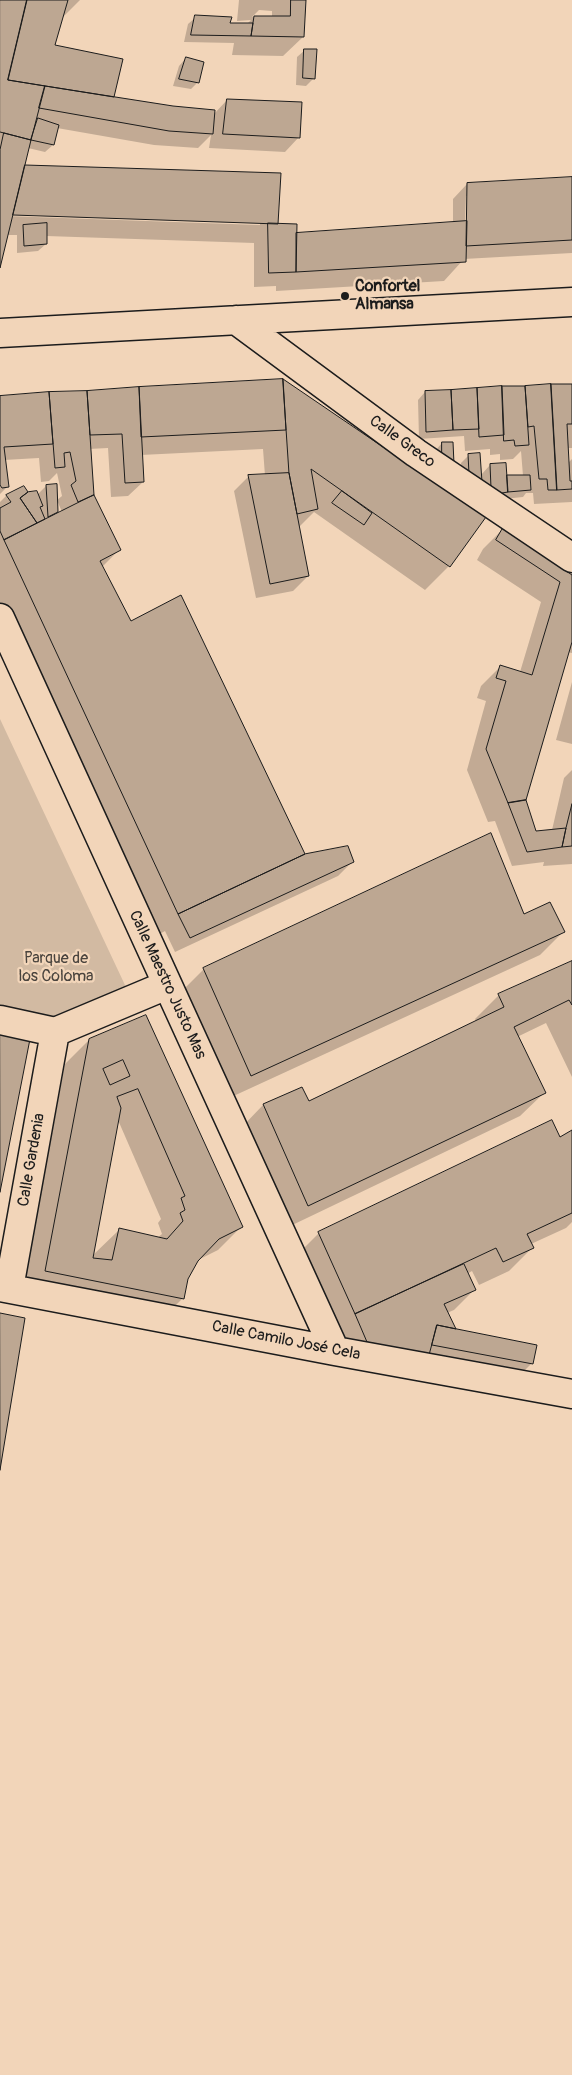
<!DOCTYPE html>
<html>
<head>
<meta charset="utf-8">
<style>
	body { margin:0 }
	canvas { display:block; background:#f2d5b9 }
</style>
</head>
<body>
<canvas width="572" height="2075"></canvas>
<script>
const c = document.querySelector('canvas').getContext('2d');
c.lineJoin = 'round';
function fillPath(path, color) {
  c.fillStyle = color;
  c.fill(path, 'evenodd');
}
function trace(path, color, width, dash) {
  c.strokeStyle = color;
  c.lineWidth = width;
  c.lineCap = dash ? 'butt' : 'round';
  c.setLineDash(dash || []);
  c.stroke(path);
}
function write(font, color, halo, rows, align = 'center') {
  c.font = font + ' Pangolin,sans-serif';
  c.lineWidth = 4.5;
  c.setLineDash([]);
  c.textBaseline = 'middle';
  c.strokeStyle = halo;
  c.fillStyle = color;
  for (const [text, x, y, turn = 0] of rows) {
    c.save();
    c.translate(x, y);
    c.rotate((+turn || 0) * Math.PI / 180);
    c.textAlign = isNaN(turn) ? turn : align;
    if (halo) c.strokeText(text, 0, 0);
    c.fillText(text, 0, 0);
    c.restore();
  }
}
const green = new Path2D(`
	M0,719l132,281 -77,32 -55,-11z`);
const shadow = new Path2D(`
	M0,0h80l-18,18 -8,28 58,52 102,16 13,-14 72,37 -14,15 -76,-4 2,-13 -13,13 -44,-3 -97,-17 -4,17 -8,7 -17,-4 -4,18 256,8 -4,51 19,9 158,-11v-24l14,-15 105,-6v75l-108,6 -20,22 -168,10v-5l-22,1v-44l-208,-7v8l-8,7 -21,2v-18h-10l-7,28zM466,196h2v26h-3zM7,213l253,9v3l-253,-9z
	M239,0h66l-2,37 -20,19 -51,-1 2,-12 -50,-1 4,-18 8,-7 33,7h18l4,-4 -14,1zM259,10l13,1v6h-20z
	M305,50l9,28 -8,8 -10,-1 1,-28z
	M186,58l12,24 -7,7 -18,-3 6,-20z
	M283,380l201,137 -35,49 -24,24 -111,-78 -16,16 10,48 -15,15 -37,7 -22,-107 14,-14 17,-1 -2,-27 -122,6 2,27 -15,14 -17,1 -3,-49 -19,1 3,45 -4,4 31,52 -17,17 29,56 169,235 52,4 -14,14 -163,76 -10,-21 -11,6 -154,-332v-103l6,-6 17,-9 5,7 9,1 9,-9 11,26 -4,4 9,-4 -5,-12 5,-4 -5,-23 -8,8 -8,1 -2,-24 -35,2 3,27 -7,7v-97z
	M572,385v63h-5v16l5,-5v43l-38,2 -1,-11h-7l-3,4 -29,3 -10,-5 -1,-15 -9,9 -12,-7 -1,-19 8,-8 12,20 9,-10 16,12 17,-1 -2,-25 -8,8 -13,1v-6l-10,1v-6l-25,2 -1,-15 -45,3 -1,-39 7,-8z
	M442,443l11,21 -18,-13z
	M503,529l69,48v76l-5,-1 -43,148 12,32 16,-2 12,-52 8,-8v94l-29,2 1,-4 -32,4 -17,-45 -7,1 -21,-52 19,-69 -9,-3 4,-12 20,-20 19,6 21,-70 -64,-42 6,-11z
	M572,682v62l-16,-4z
	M523,916l40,16 -23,23 -313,144 -47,-106 24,-24z
	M572,962v115l-26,-54 -29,14 27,56 -24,23 -236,113 -44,-100 23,-24 38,-17 7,15 168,-82 -1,-2 24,-24z
	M145,1016l97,210 -24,24 -22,11 -9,18 -4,19 -24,24 -137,-28 43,-230 24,-24zM118,1120l43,99 -3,4 4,11 -5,4 -38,-8 -27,26z
	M572,1133v89l-6,6 -35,16 2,3 -24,24 -30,14 -7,-14 -5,3 7,16 -20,20 -7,3 7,16 78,34 -15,15 -170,-17 -52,-104 24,-24z`);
const building = new Path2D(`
	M0,0h27l-19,80 37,6 -14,54 -31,-8z
	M27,0h41l-13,45 68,14 -9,38 -106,-17z
	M291,0h15l-2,37 -53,-1 3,-20h36z
	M195,15l37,2 -2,6h23l-2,13 -60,-1z
	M304,49h13l-2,30 -12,-1z
	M186,57l18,5 -5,21 -20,-4z
	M45,86l128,20 42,4 -2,24 -44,-3 -130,-23z
	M227,99l75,3 -2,36 -77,-4z
	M38,118l21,7 -5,20 -23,-5z
	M4,133l27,7 -31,128v-118z
	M25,165l256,8 -3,51 -265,-9z
	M572,177v63l-106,6 1,-63z
	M467,221l-1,41 -170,10v-39z
	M47,223v21l-23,2 -1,-21z
	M268,223l29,1 -1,48 -27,1z
	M283,379l203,138 -36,50 -139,-98 7,40 -21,5 -8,-41z
	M283,379l3,51 -145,7 -2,-50z
	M551,384l6,106h-9l-1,-11h-8l-5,-53 -6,1 -3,-41z
	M551,384h21v40h-5l3,57h2v8l-15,1z
	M502,386l2,49 -25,2 -2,-49z
	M502,386h23l4,59 -14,1 -1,-6 -10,1z
	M139,387l5,95 -19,1 -3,-49 -32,1 -3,-44z
	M477,388l2,41 -26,1 -2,-40z
	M451,390l2,40 -27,2 -1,-41z
	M87,391l7,104 -16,7 -7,-17 5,-4 -6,-29 -6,1 1,14 -10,1 -6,-76z
	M49,392l4,52 -49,3 5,40 -7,1 -2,-3v-89z
	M442,442h11l1,22 -12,-8z
	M480,453l2,29 -13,-8 -1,-20z
	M506,463l2,29 -6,1 -11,-5 -1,-24z
	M289,473l20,103 -39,8 -22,-109z
	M507,475h23l1,15 -23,2z
	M57,484l1,28 -10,5 -2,-32z
	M24,486l4,6 -8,6 17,25 -33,17 -4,-9v-23l11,-6 -5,-7z
	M37,491l6,15 -3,1 5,12 -8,4 -17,-25 8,-6z
	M342,491l30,22 -8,12 -32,-22z
	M94,495l27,55 -21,11 31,60 50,-26 124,259 -127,60 -174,-374z
	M503,528l69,47v67l-46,158 -18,3 -22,-54 20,-68 -10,-3 4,-13 32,10 28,-93 -64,-42z
	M526,800l10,31 30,-3 -4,19 -35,5 -19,-49z
	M572,804v42l-10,1 4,-19z
	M491,833l33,81 26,-12 15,30 -314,144 -48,-108z
	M348,846l6,16 -164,76 -12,-24 127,-60z
	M572,961v44l-3,-5 -55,27 32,66 -238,113 -45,-102 39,-17 7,14 195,-94 -6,-13z
	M146,1015l97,212 -24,12 -21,22 -10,18 -4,20 -139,-28 44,-232zM123,1060l7,16 -20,9 -7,-16zM138,1089l47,107 -4,2 4,12 -5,3 3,8 -16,18 -48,-11 -7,32 -19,-2 28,-150 -4,-11z
	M0,1033l30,6 -30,153z
	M552,1120l8,17 12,-7v83l-45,21 7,14 -31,14 -7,-14 -141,66 -37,-82z
	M464,1264l12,26 -32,14 12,25 -19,-4 -8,30 -62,-13 -12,-28z
	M0,1313l25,5 -25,152z
	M437,1325l100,20 -4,19 -101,-19z`);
const minor = new Path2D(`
	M236,320l180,133 156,105
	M0,333l572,-31
	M0,618l335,733
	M0,1020l55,12 112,-47
	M0,1287l335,64 237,43
	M9,1288l46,-256`);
const markers = [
	[345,296,5,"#1c1c1c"]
];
const poiNames = [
	["Confortel",355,287],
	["Almansa",355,305]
];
const streetNames = [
	["Calle Greco",402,442,36],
	["Calle Maestro Justo Mas",167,985,65],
	["Calle Gardenia",32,1160,-80],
	["Calle Camilo José Cela",286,1341,11]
];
const parkNames = [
	["Parque de",56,959],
	["los Coloma",56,977]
];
fillPath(green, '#d2baa2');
fillPath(shadow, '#0003');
fillPath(building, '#bda792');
trace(building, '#1c1c1c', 1);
trace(minor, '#1c1c1c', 31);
trace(minor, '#f2d5b9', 28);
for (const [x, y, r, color] of markers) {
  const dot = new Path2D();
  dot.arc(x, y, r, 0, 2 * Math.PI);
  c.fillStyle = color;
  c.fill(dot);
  trace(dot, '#f2d5b9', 2);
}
write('bold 16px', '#1c1c1c', '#f2d5b9', poiNames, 'left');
write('16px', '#1c1c1c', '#f2d5b9', streetNames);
write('16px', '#4a443e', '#f2d5b9', parkNames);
</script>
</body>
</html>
